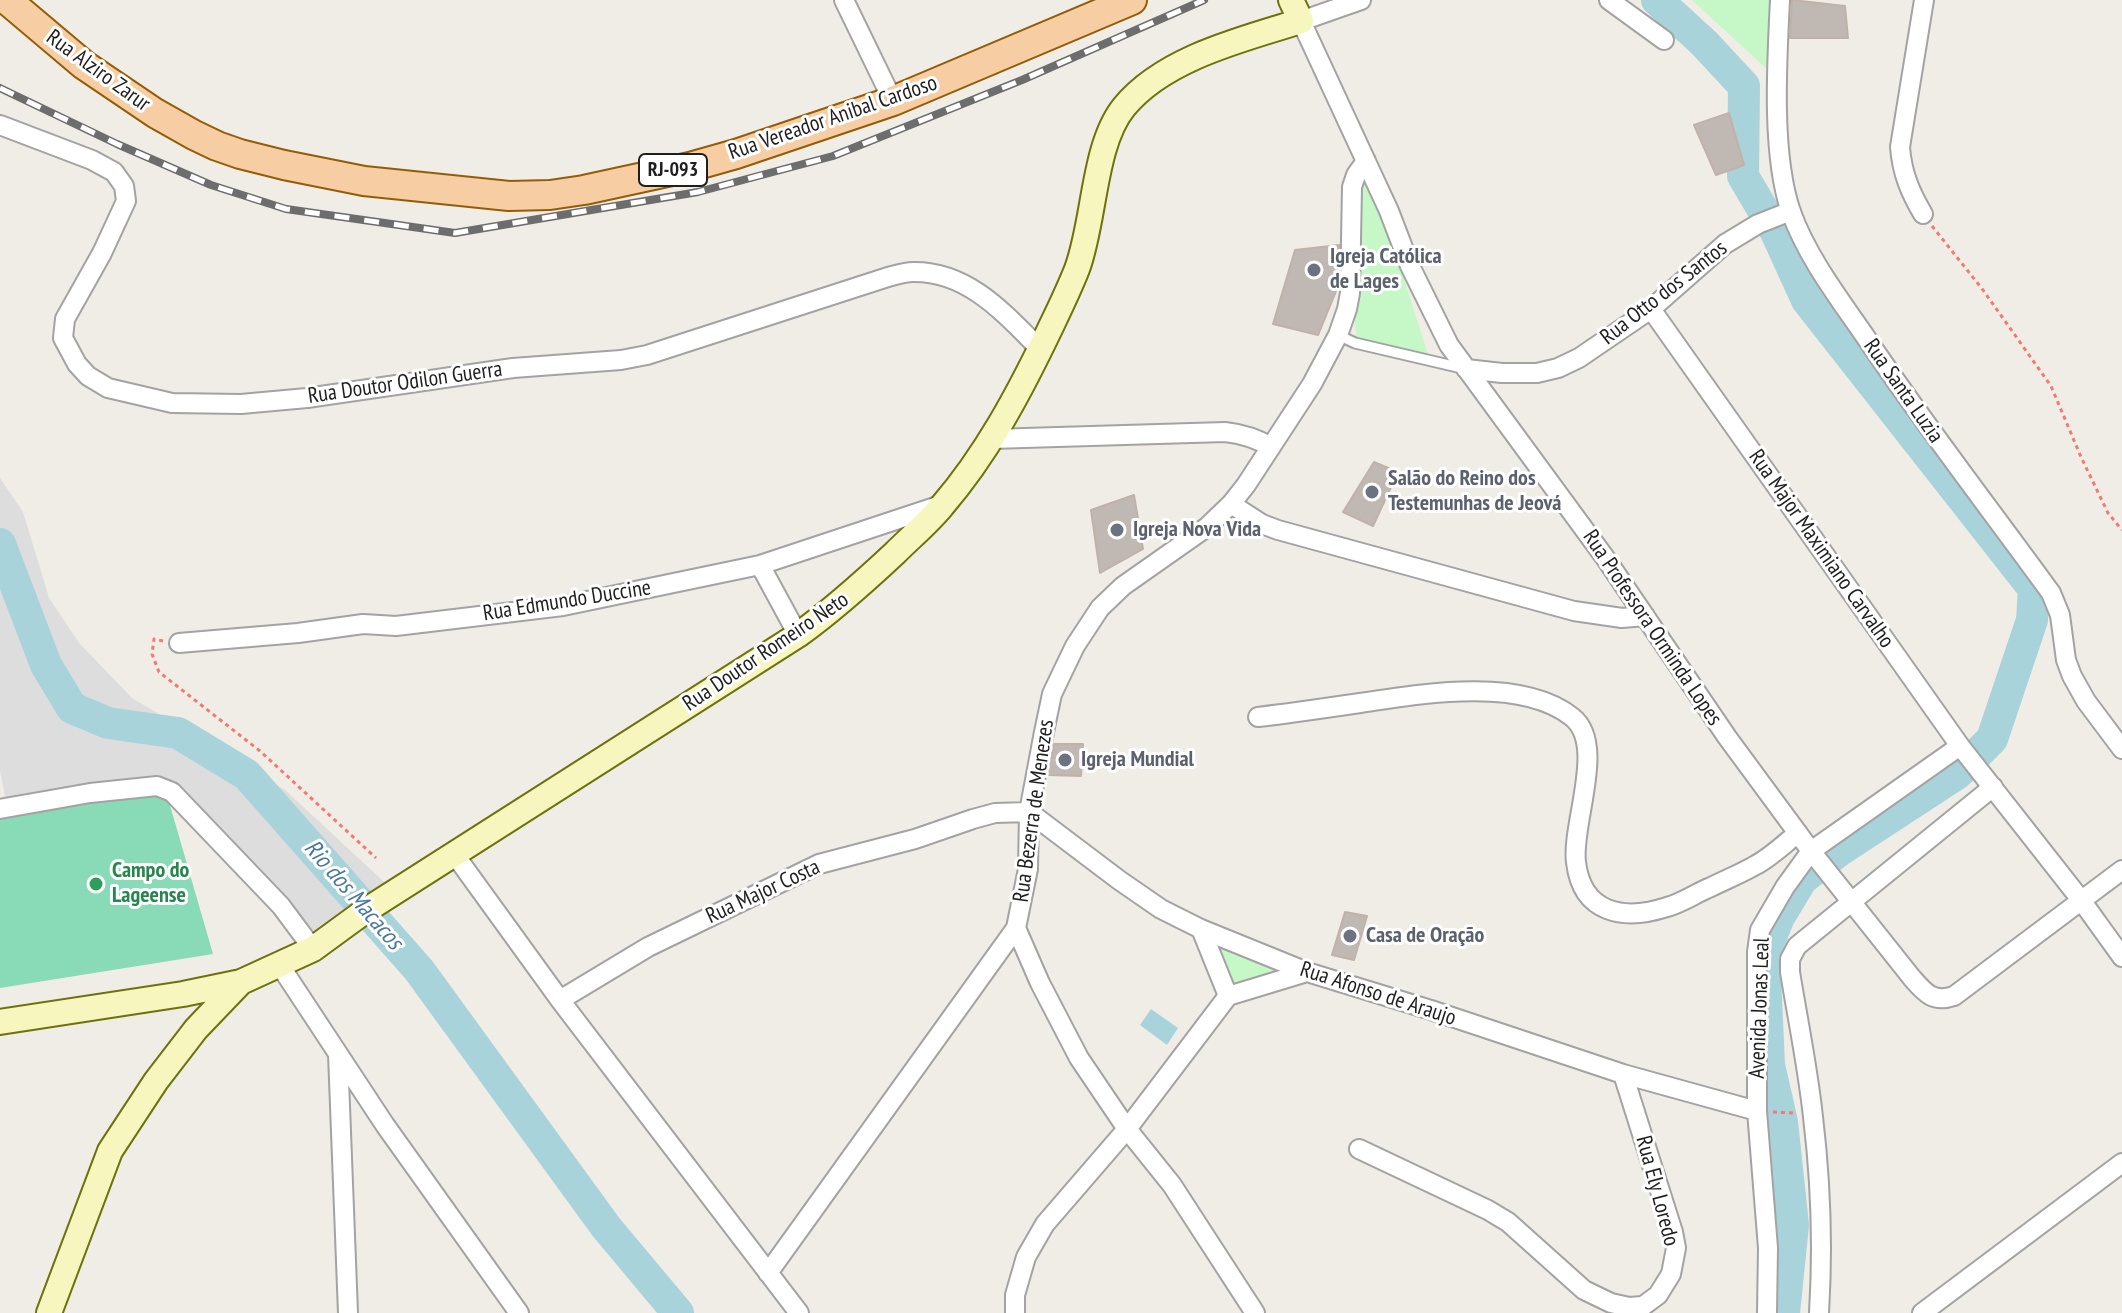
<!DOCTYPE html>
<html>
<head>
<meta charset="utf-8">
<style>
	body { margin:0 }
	canvas { display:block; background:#f0ece6 }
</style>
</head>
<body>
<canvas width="2122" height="1313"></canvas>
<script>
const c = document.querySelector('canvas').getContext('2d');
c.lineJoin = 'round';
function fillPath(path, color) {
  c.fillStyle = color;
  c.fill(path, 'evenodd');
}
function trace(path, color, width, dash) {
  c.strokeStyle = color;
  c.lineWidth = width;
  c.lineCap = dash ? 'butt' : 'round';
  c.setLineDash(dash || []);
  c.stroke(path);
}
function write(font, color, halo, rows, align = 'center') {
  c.font = font + ' "PT Sans Narrow",sans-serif';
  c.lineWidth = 6;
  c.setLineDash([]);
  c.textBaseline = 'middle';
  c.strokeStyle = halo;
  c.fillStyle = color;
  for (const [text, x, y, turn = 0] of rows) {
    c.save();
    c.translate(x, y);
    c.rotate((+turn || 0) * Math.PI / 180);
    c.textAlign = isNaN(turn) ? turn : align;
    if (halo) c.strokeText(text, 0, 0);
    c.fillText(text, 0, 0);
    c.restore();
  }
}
const residential = new Path2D(`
	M0,478l23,34 26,86 30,45 53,55 153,92 112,104 -90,58 -136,-171 -166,16 -5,-26z`);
const park = new Path2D(`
	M1692,0h78l-2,70z
	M1366,161l62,193 -71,-13 -12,-97z
	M1209,942l90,28 -65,21z`);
const pitch = new Path2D(`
	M165,788l48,166 -213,34v-175z`);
const water = new Path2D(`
	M1151,1009l27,19 -11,17 -27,-20z`);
const river = new Path2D(`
	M1657,0l47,43 40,43 -1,90 33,56 31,68 227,289 -2,31 -40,119 -34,34 -118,77 -38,29 -23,38 -15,38 5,110 13,57 11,103 -9,88
	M0,544l46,121 26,43 36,15 70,10 69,42 172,195 187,257 72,86`);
const building = new Path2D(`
	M1792,0l53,6 3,32h-58z
	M1729,113l15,52 -28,10 -22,-50z
	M1339,245l-1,33 -2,13 -18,44 -45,-11 22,-74z
	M1374,462l24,10 -25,54 -30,-14z
	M1134,495l9,54 -43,24 -9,-63z
	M1054,744h29l-2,32 -33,-1z
	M1345,912l22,4 -13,44 -22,-5z`);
const path = new Path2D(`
	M1932,226l51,64 68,96 30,71 27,56 14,17
	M163,641l-9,-2 -2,15 7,18 101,79 116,107
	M1773,1112l21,1`);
const lane = new Path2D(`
	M1338,335l17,8 111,26`);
const street = new Path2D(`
	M844,0l49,101
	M1361,0l-60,21 88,190 21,55 39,79 157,214 121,178 84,114 101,127c13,15 21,25 42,18l168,-126
	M1609,0l55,40
	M1780,0c-3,61 -9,154 11,212 17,47 50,89 78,130 58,86 121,167 182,251l9,22 6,45 6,16 14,25 36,48
	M0,125l92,35 22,12 10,14 2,15 -24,52 -37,66 -2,19 14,26 11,12 20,12 64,15 69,1 66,-6 206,-30 108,-8 26,-5 241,-78c8,-2 17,-5 25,-5 55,-1 92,42 127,77
	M1923,214c-13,-22 -21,-41 -23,-67l24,-147
	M1651,309l309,437 121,154 41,57
	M1466,369l36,4h35l21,-5 21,-10 72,-49 74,-65 33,-20 33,-13
	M991,439l234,-7c18,2 31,6 46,15
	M1231,504l31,20 16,6 296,81 48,7 23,-2
	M760,565l38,70
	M179,643l119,-10 65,-9 33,2 167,-20 197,-41 184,-61
	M1258,717c34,-4 68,-9 102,-14 60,-9 161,-27 212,14 35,27 -1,107 4,145 6,52 48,59 91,45 15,-4 29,-14 44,-20 14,-7 29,-13 43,-21 16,-8 30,-22 44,-33
	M0,809l90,-16 67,-7 15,6 109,114 32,43
	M455,855l105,145 239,313
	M1201,929l27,67
	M279,964l106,161 134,188
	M560,1000l88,-53 171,-83 96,-25 58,-20 22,-6 34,-1 90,68 42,29 40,20 106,43 124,38 192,64 134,37
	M338,1054l10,259
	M1359,1149l129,61 20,12 76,68 27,13 18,4 14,-1 15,-11 13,-21 5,-26 -3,-16 -50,-158
	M768,1273l248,-345
	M1015,1313v-18l11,-38 19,-33 82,-95 101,-133 79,-24
	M1255,1313l-83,-128 -45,-56 -48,-71 -39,-75 -24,-55 12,-59 1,-57 15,-80 8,-38 23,-48 25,-38 23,-22 84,-59 24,-23 15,-19 66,-101 26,-49 9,-26 3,-16 2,-106 4,-12 10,-14
	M1767,1313l1,-65 -11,-137v-159l3,-22 25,-43 26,-36 149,-105
	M1819,1313c4,-65 2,-130 -6,-196 -5,-48 -15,-96 -23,-145v-13l7,-13 196,-159
	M1922,1313l200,-150`);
const secondary = new Path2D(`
	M0,1022l183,-28 58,-12 72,-33 52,-38 433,-276c35,-25 66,-53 97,-82 16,-16 33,-30 47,-47 44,-51 76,-111 105,-171 10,-21 21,-43 30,-66 18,-48 16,-124 47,-162 40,-49 119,-68 177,-86l-10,-21
	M49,1313l61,-162 46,-70 40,-52 45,-47`);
const primary = new Path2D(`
	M7,0l77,65 71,48 39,22 23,11 23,8 44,11 80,16 145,15 41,-1 34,-5 106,-23 46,-13 157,-53 239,-101`);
const rail = new Path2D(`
	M0,88l117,56 94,41 75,24 169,24 243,-41 135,-36 189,-76 182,-80`);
const markers = [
	[1314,270,8,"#6b7280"],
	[1372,492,8,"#6b7280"],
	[1117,530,8,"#6b7280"],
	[1065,760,8,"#6b7280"],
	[96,884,8,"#2e9e5b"],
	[1350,936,8,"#6b7280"]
];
const shields = [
	[673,170,68]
];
const shieldNames = [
	["RJ-093",673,170]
];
const streetNames = [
	["Rua Alziro Zarur",98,71,36],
	["Rua Vereador Anibal Cardoso",833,118,-19],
	["Rua Otto dos Santos",1664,293,-38],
	["Rua Doutor Odilon Guerra",405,383,-8],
	["Rua Santa Luzia",1903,391,55],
	["Rua Major Maximiano Carvalho",1821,549,55],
	["Rua Edmundo Duccine",567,601,-9],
	["Rua Professora Orminda Lopes",1652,628,56],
	["Rua Doutor Romeiro Neto",766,652,-34],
	["Rua Bezerra de Menezes",1034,811,-82],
	["Rua Major Costa",763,892,-25],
	["Rua Afonso de Araujo",1378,994,18],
	["Avenida Jonas Leal",1760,1008,-88],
	["Rua Ely Loredo",1657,1191,75]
];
const worshipNames = [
	["Igreja Católica",1330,257],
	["de Lages",1330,282],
	["Salão do Reino dos",1388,479],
	["Testemunhas de Jeová",1388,504],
	["Igreja Nova Vida",1133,530],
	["Igreja Mundial",1081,760],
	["Casa de Oração",1366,936]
];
const leisureNames = [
	["Campo do",112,871],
	["Lageense",112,896]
];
const waterNames = [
	["Rio dos Macacos",353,895,49]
];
fillPath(residential, '#ddd');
fillPath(park, '#c6f7c7');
fillPath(pitch, '#89dab6');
fillPath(water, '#a9d3db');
trace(river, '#a9d3db', 32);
fillPath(building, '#c0b8b3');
trace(building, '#c1b2a9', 2);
trace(lane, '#a3a3a3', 13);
trace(street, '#a3a3a3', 22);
trace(secondary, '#6d720b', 28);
trace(primary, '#935d08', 32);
trace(path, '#f37a74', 3, [4, 4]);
trace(lane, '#fff', 9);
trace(street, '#fff', 18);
trace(secondary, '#f6f6be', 24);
trace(primary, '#f7cea4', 28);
trace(rail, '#6d6d6d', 8);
trace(rail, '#fff', 5, [15]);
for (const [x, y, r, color] of markers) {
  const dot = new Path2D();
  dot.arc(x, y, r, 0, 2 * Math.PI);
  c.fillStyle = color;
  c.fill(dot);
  trace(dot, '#fff', 3);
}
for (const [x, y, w] of shields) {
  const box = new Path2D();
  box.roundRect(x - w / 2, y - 16, w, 32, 6);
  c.fillStyle = '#fff';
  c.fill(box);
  trace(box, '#1f1f1f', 2);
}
write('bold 20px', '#1f1f1f', null, shieldNames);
write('22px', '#1f1f1f', '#fff', streetNames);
write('bold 22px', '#5b616d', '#fff', worshipNames, 'left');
write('bold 22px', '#27864d', '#fff', leisureNames, 'left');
write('italic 24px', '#4a789c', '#fff', waterNames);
</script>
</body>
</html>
